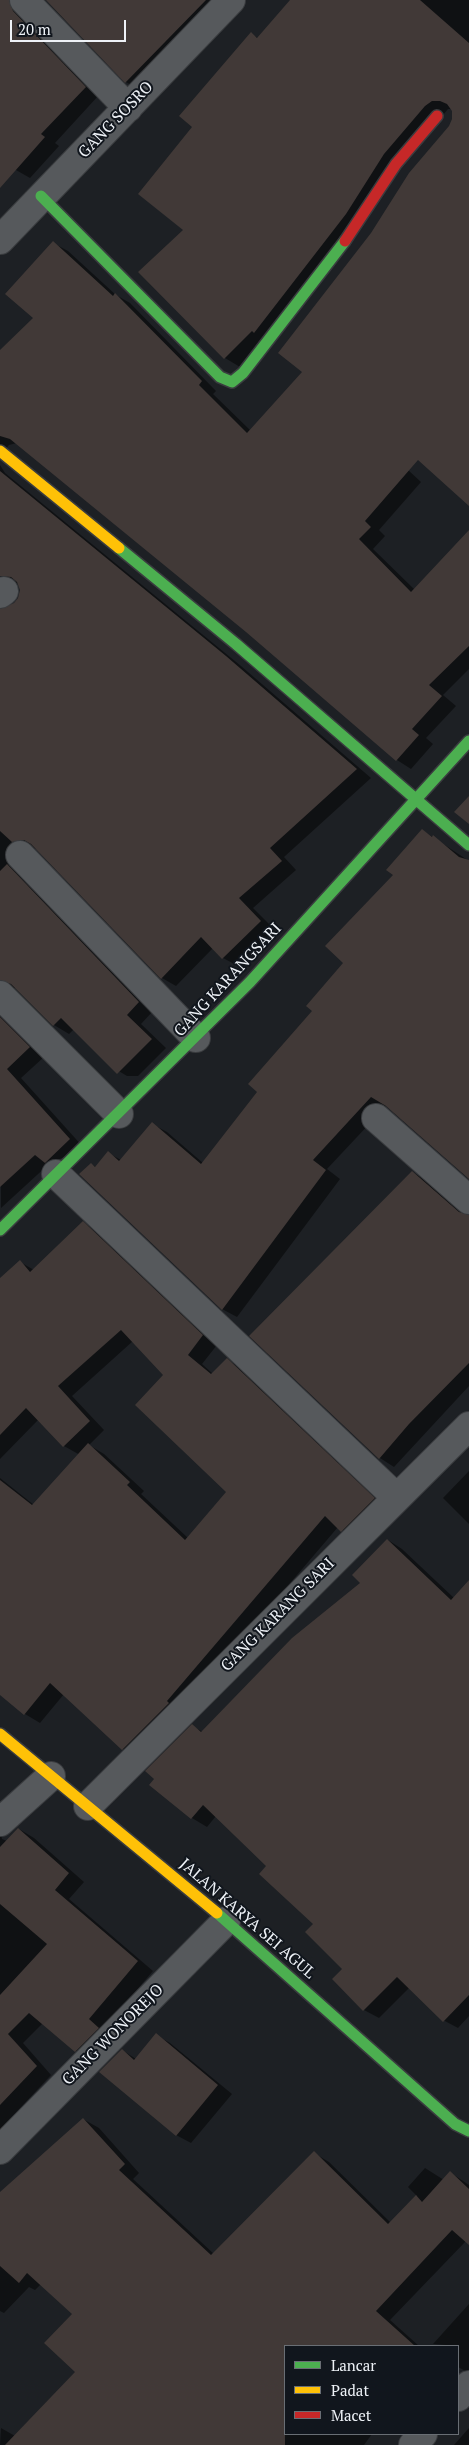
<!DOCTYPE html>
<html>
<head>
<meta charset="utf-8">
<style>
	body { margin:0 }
	#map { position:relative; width:469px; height:2445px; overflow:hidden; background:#1d2024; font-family:"PT Serif",serif }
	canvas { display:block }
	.legend { position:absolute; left:284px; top:2345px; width:175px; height:90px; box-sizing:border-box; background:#11161d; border:1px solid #696e74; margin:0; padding:6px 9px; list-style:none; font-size:15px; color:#eef2f7 }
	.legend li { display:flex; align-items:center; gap:10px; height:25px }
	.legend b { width:25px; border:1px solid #696e74 }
	.scale { position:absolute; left:10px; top:20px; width:116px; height:22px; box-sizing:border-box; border:2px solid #eef2f7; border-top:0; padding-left:6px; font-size:15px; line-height:18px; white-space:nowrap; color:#eef2f7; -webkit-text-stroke:4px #11161d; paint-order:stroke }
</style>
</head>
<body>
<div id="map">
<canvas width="469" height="2445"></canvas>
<ul class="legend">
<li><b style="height:6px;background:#4caf50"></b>Lancar</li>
<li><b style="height:6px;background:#ffc107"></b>Padat</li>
<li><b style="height:6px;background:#c62828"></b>Macet</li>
</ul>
<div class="scale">20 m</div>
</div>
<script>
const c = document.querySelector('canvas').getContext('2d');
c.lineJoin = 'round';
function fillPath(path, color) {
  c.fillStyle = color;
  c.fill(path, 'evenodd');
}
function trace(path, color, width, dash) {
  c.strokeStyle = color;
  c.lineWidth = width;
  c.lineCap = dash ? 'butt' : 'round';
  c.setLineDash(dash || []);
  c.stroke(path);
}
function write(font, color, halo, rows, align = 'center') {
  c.font = font + ' "PT Serif",serif';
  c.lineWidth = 4;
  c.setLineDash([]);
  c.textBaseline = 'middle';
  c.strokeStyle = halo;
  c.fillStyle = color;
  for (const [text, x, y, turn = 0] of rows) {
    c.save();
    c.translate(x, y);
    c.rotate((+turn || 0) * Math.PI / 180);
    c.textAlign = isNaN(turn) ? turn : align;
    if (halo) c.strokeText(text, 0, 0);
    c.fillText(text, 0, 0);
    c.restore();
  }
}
const shadow = new Path2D(`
	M0,0h26l73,95 -44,48 4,3 -29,32 -14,-8 -16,-14z
	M47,0h177l-84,90 -14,-8z
	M292,0h177v341l-90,102 42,39 -42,48 6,6 -12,13 42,41 54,-58v137l-26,26 13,11 -30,32 7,6 -22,25 -14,-9 -150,-129 -230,-188 -8,2 -9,11v-104l34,-34 19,-75 15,8 48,44 14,8 86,88 -3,3 38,37 53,-59 68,-139 78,-106 3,-7 -1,-11h-4l-208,258 -15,-9 -85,-86 44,-42 10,-103 57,-93 7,4z
	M0,465l5,8 236,193 130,112 -87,79 12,13 -43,38 22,22 -37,36 -15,-8 -10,-10 -37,38 -14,-8 -125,-130 -13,4 129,159 -12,13 25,24 -28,28h-11l-15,-9 -38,-38 -5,5 -15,-9 -38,-37h-4l-12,11v-391l1,2 14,-6 5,-7 1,-9 -3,-5 -8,3 -10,13z
	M422,830l47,31v316l-82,-72 -60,64 13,10 -103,138 -15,-8 -131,-145 5,3 12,-14 13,7 31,-36 15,8 36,31 56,-71 55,-81 31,-48z
	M0,1009l44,48 -23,21 63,70 -35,16 -48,44z
	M412,1172l15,9 42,35v170l-75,81 -14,-9z
	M83,1223l15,8 119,114 -15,19 11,10 14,-14 15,8 147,139 -32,32 -19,-12 -157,184 -43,47 -15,-9 -59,-55 -24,29 -15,-9 -25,-20v-216l34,27 46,-50 -16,-9 -25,-27 -39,40v-179l20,-18 14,8zM133,1341l32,34 63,116 -40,47 -47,-44 3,-3 -40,-37 -15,-9 15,-15 -32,-34z
	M469,1471v53l-26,-26z
	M388,1540l14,9 52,49 15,-16v434l-11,12 -15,-8 -34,-32 -30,30 -15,-8 -20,-41 -29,-45 -47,-58 -52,-50 -9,11 -15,-9 -41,-33 41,-59 11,6 159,-149z
	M19,1829l15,9 50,44 -15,17 84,72 -49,57 -13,31 -15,-8 -33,-28 -20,20 28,32 -51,55v-300l2,9 5,2z
	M156,2035l14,8 62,51 -41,49 -15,-8 -54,-85 14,9z
	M83,2119l16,9 40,45 -6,6 81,75 100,-101 15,9 62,61 26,-27 -9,-9 17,-19 19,12 7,-7 18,12v59l-3,-3 -76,79 29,26h-134v88h87l-8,11h-364l1,-17 14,8 62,-64 -4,-58 -32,-30 -6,6 -6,-3 -25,26 -4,-2v-118z
	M469,2304v69l-11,-6v-21l-25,-2z
	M469,2428v17h-15z`);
const building = new Path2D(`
	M0,0h9l4,11 73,76 -45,47 4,3 -45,51z
	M46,0h160l-81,83z
	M290,0h130l49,43v463l-51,-46 -53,61 6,6 -12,12 52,53 58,-62v116l-40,39 13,11 -30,33 7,6 -23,26 -150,-129 -236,-193 -10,-3v-86l33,-32 -28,-24 48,-53 60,55 2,-3 87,88 -3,4 48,48 55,-61 -24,-19 93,-120 38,-60 40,-47 3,-7v-8l-5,-7 -7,-3h-8l-7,5 -41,48 -38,60 -92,119 -2,-2 -28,28 -86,-87 45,-42 -45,-36 54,-67 -13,-11 72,-84 6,6z
	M0,471l226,185 131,113 -87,79 12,13 -43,37 22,23 -39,38 -21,-22 -40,42 -130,-135 -7,-4 -12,2 -12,-11v-222l14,-6 4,-5 2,-8 -3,-8 -6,-5 -11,-1z
	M469,796v28l-15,-12z
	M422,829l10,8 1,-2 26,22 10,3v319l-83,-73 -15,-9 -58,63 13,10 -104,140 -143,-136 12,-11 4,4 13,-16 11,10 33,-39 49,42 56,-72 -9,-8 64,-73 -6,-5 37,-43 -18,-17 68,-71 -7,-5z
	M7,864l132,138 -12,13 25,24 -35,35 -56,-56 -8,8 -42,-42 -11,-4v-109z
	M0,1017l30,30 -23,22 63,70 -25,24 -10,-8 -35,32z
	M412,1171l47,41 10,3v148l-60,61 -30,35 -130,-123z
	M83,1221l120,114 -15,20 23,19 16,-16 148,140 -34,34 -16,-16 -158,185 2,2 -47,47 -72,-67 -26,32 -24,-20v-215l32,25 56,-62 42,39 -3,3 58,55 41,-48 -91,-87 28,-30 -42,-45 -63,56 32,35 -27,26 -37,-39 -26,27v-157l20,-18 10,12z
	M387,1539l64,61 18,-20v415l-26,27 -46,-45 -34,34 -31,-32 10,-10 -37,-37 8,-8 -54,-50 7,-8 -63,-61 -12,14 -42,-34 5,-6 -9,-8 47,-47 9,8 91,-94 68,-55 -8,-8z
	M18,1828l51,45 -14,17 83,71 -49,58 10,9 -24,24 -46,-39 -21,21 29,32 -37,39v-110l47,-51 -47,-40v-57z
	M156,2033l62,52 -42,51 -77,-64 23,-23 12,11z
	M83,2118l42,46 -6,6 92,85 103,-104 74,73 28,-29 6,7 28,-31 19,18v56l-17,-15 -76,81 39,35h-130v99h-280l70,-73 -31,-29 28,-29 -45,-41 -8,10 -19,-17v-74z`);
const street = new Path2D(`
	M24,0l104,108
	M0,240l231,-240
	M0,594l4,-3
	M20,855l176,183
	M0,995l119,119
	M376,1118l93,82
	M56,1174l340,323
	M88,1806l381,-380
	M0,1822l51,-46
	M0,2150l226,-229
	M458,2397l11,-12
	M413,2445l10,-11`);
const fast = new Path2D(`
	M41,196l179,181 12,5 11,-9 102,-132
	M119,548l117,96 233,201
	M0,1230l250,-248 219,-241
	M217,1913l238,211 14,7`);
const slow = new Path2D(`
	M0,451l119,97
	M0,1734l217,179`);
const jam = new Path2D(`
	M345,241l51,-77 41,-48`);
const streetNames = [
	["GANG SOSRO",116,120,-46],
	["GANG KARANGSARI",228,980,-47],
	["GANG KARANG SARI",278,1615,-45],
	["JALAN KARYA SEI AGUL",247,1919,41],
	["GANG WONOREJO",113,2035,-45]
];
fillPath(shadow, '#0007');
fillPath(building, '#413937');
trace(street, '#3a3c3f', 30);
trace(fast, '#3a3c3f', 14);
trace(slow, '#3a3c3f', 14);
trace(jam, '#3a3c3f', 14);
trace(street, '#56595c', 28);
trace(fast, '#4caf50', 11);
trace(slow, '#ffc107', 11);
trace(jam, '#c62828', 11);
write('16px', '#eef2f7', '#11161d', streetNames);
</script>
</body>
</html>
